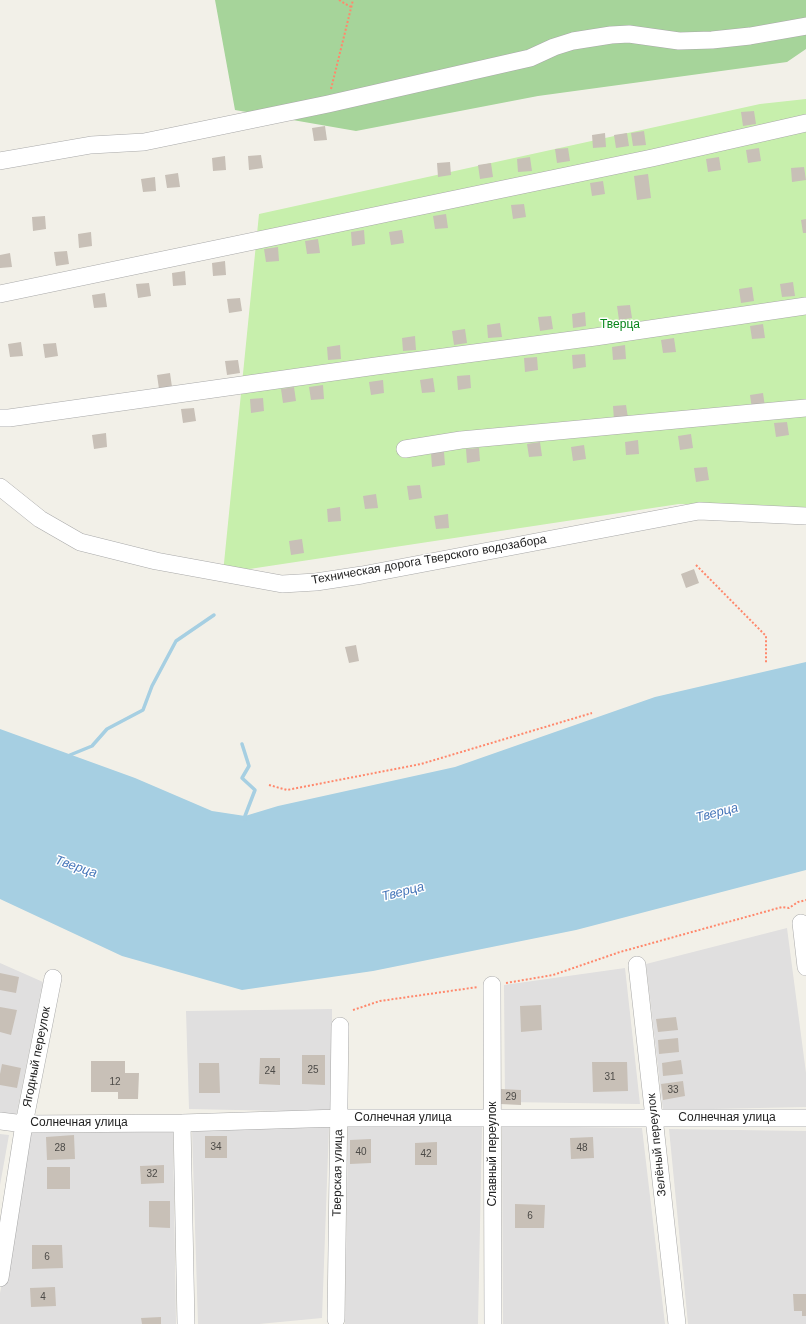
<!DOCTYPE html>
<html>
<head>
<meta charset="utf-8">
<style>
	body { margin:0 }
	canvas { display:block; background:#f2f0e8 }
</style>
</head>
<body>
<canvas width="806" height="1324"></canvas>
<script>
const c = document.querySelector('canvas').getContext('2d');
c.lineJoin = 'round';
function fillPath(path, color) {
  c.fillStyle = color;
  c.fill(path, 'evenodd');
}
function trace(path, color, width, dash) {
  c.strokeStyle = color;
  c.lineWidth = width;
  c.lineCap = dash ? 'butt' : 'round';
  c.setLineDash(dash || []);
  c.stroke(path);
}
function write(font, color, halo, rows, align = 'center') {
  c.font = font + ' Helvetica,sans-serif';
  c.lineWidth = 3;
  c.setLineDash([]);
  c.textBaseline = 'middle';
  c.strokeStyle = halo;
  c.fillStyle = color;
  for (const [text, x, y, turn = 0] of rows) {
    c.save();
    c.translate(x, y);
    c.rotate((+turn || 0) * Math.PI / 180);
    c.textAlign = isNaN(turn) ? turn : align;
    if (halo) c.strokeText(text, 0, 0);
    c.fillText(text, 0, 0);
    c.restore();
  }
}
const residential = new Path2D(`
	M787,928l19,145v34l-143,3 -17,-146z
	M0,963l43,19 -27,135 -16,-2z
	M625,968l15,136 -135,-2 -1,-117z
	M332,1009v103l-143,-3 -3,-98z
	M482,1126l-4,198h-133l3,-197z
	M502,1126l140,2 23,196h-162z
	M329,1127l-7,191 -63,6h-61l-6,-194z
	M669,1129l137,2v193h-118z
	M173,1131l3,193h-176v-31l31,-160z
	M0,1134l9,1 -9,50z`);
const grass = new Path2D(`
	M806,99v409l-127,-4 -456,69 36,-359 501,-110z`);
const forest = new Path2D(`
	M215,0h591v49l-19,13 -249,34 -182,35 -121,-21z`);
const water = new Path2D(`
	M806,662v208l-230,60 -203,41 -131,19 -120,-34 -122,-57v-170l135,49 77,33 33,5 33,-10 177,-39 200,-70z`);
const stream = new Path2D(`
	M242,744l7,22 -7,12 13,12 -10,26v3
	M68,757l2,-2 22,-9 15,-17 36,-19 9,-24 24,-45 38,-26`);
const building = new Path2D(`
	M754,111l2,13 -13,2 -2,-14z
	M325,126l2,14 -13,1 -2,-13z
	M644,131l2,14 -13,1 -2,-13z
	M605,133l1,14 -13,1 -1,-13z
	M627,133l2,13 -13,2 -2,-13z
	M568,148l2,13 -13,2 -2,-14z
	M759,148l2,13 -13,2 -2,-13z
	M261,155l2,13 -14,2 -1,-14z
	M225,156l1,14 -13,1 -1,-13z
	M530,157l2,14 -14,1 -1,-13z
	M719,157l2,13 -13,2 -2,-13z
	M450,162l1,13 -13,2 -1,-14z
	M491,163l2,14 -13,2 -2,-14z
	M804,167l2,13 -14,2 -1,-14z
	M178,173l2,14 -13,1 -2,-13z
	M648,174l3,24 -14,2 -3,-24z
	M155,177l1,14 -13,1 -2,-13z
	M603,181l2,13 -13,2 -2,-13z
	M524,204l2,13 -13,2 -2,-14z
	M446,214l2,14 -13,1 -2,-13z
	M45,216l1,13 -13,2 -1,-14z
	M806,219v14h-3l-2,-13z
	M364,230l1,14 -13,2 -1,-14z
	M402,230l2,13 -13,2 -2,-13z
	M91,232l1,14 -13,2 -1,-14z
	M318,239l2,14 -13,1 -2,-13z
	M278,247l1,14 -13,1 -2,-13z
	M67,251l2,13 -13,2 -2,-14z
	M10,253l2,14 -12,1v-13z
	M225,261l1,14 -13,1 -1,-13z
	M185,271l1,14 -13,1 -1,-13z
	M793,282l2,14 -13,1 -2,-13z
	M149,283l2,13 -13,2 -2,-14z
	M752,287l2,14 -13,2 -2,-14z
	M105,293l2,14 -13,1 -2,-13z
	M240,298l2,13 -13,2 -2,-14z
	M630,305l2,13 -13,2 -2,-14z
	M585,312l1,14 -13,2 -1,-14z
	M551,316l2,13 -13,2 -2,-14z
	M500,323l2,14 -14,1 -1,-13z
	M763,324l2,14 -13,1 -2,-13z
	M465,329l2,14 -13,2 -2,-14z
	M415,336l1,14 -13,1 -1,-13z
	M674,338l2,14 -13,1 -2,-13z
	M21,342l2,14 -13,1 -2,-13z
	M56,343l2,13 -13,2 -2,-14z
	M340,345l1,14 -13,1 -1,-13z
	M625,345l1,14 -13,1 -1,-13z
	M585,354l1,13 -13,2 -1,-14z
	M537,357l1,13 -13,2 -1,-14z
	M238,360l2,13 -13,2 -2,-14z
	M170,373l2,14 -13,2 -2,-14z
	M470,375l1,13 -13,2 -1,-14z
	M433,378l2,14 -13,1 -2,-13z
	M383,380l1,13 -13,2 -2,-13z
	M323,385l1,14 -13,1 -2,-13z
	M294,387l2,14 -13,2 -2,-14z
	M763,393l2,14 -13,2 -2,-14z
	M263,398l1,13 -13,2 -1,-14z
	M626,405l2,13 -14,2 -1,-14z
	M194,408l2,13 -13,2 -2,-14z
	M787,422l2,13 -13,2 -2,-14z
	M106,433l1,14 -13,2 -2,-14z
	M691,434l2,14 -13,2 -2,-14z
	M638,440l1,14 -13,1 -1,-13z
	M540,442l2,14 -13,1 -2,-13z
	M584,445l2,14 -13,2 -2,-14z
	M479,448l1,13 -13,2 -1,-14z
	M444,452l1,13 -13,2 -1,-14z
	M707,467l2,13 -13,2 -2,-14z
	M420,485l2,13 -13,2 -2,-14z
	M376,494l2,14 -13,1 -2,-13z
	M340,507l1,14 -13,1 -1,-13z
	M448,514l1,14 -13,1 -2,-13z
	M302,539l2,14 -13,2 -2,-14z
	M694,569l5,14 -13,5 -5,-14z
	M356,645l3,16 -10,2 -4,-16z
	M0,973l19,4 -3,16 -16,-3z
	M541,1005l1,25 -21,2 -1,-26z
	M0,1007l17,3 -6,25 -11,-3z
	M676,1017l2,13 -20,2 -2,-13z
	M678,1038l1,14 -20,2 -1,-14z
	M302,1055h23v30l-23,-1z
	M260,1058h20v27l-21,-1z
	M681,1060l2,14 -20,2 -1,-13z
	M91,1061h34v12h14l-1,26h-20v-7h-27z
	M592,1062h35l1,29 -35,1z
	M199,1063h20l1,30h-21z
	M2,1064l19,4 -4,20 -17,-3v-11z
	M683,1081l2,15 -22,4 -2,-16z
	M501,1089l20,1v15l-21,-1z
	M74,1135l1,24 -28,1 -1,-23z
	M205,1136h22v22h-22z
	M593,1137l1,21 -23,1 -1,-21z
	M371,1139v24l-21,1v-24z
	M437,1142v23h-22v-22z
	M164,1165v18l-23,1 -1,-18z
	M47,1167h23v22h-23z
	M149,1201h21v27l-21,-1z
	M515,1204l30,1 -1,23h-29z
	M32,1245h30l1,23 -31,1z
	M55,1287l1,19 -25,1 -1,-19z
	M793,1294h13v22h-4v-5h-8z
	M161,1317v7h-19l-1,-6z`);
const path = new Path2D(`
	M339,0l12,7
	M331,89l22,-89
	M696,565l70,71v27
	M269,785l18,5 134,-26 171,-51
	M506,983l47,-8 67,-23 162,-45 7,1 9,-6 8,-2
	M353,1010l27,-9 98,-14`);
const minor = new Path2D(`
	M0,161l91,-16 53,-3 184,-38 180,-41 22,-5 24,-11 19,-6 38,-6 18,-1 50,7 33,-1 38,-4 56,-10
	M0,294l652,-136 154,-35
	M0,418h9l367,-52 219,-29 211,-31
	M405,449l56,-9 345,-32
	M0,487l40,32 40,23 76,19 126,23 34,-2 46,-7 337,-64 107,5
	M801,923l5,44
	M637,965l40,359
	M492,985l1,339
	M0,1121l24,3 158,-1 157,-5h467
	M182,1123l4,201
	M0,1278l24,-154 29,-146
	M336,1319l4,-293`);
const numberNames = [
	["25",313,1070],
	["24",270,1071],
	["31",610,1077],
	["12",115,1082],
	["33",673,1090],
	["29",511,1097],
	["34",216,1147],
	["28",60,1148],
	["48",582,1148],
	["40",361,1152],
	["42",426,1154],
	["32",152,1174],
	["6",530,1216],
	["6",47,1257],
	["4",43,1297]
];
const parkNames = [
	["Тверца",620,325]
];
const streetNames = [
	["Техническая дорога Тверского водозабора",429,560,-10],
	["Ягодный переулок",37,1057,-79],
	["Солнечная улица",403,1118],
	["Солнечная улица",727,1118],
	["Солнечная улица",79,1123],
	["Зелёный переулок",657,1145,-96],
	["Славный переулок",493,1154,-90],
	["Тверская улица",338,1173,-89]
];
const waterNames = [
	["Тверца",717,813,-14],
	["Тверца",76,867,19],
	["Тверца",403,892,-14]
];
fillPath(residential, '#e0dfdf');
fillPath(grass, '#c7efac');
fillPath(forest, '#a6d49a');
fillPath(water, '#a6cfe2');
trace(stream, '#a6cfe2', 3.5);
fillPath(building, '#c8c0b7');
trace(minor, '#a9a9a9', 18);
trace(path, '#ff886c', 2, [2, 2]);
trace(minor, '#fff', 17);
write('10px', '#4c4a47', null, numberNames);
write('12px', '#06851a', '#fff', parkNames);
write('12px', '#222', '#fff', streetNames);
write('italic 13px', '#4676b9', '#fff', waterNames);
</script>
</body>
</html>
